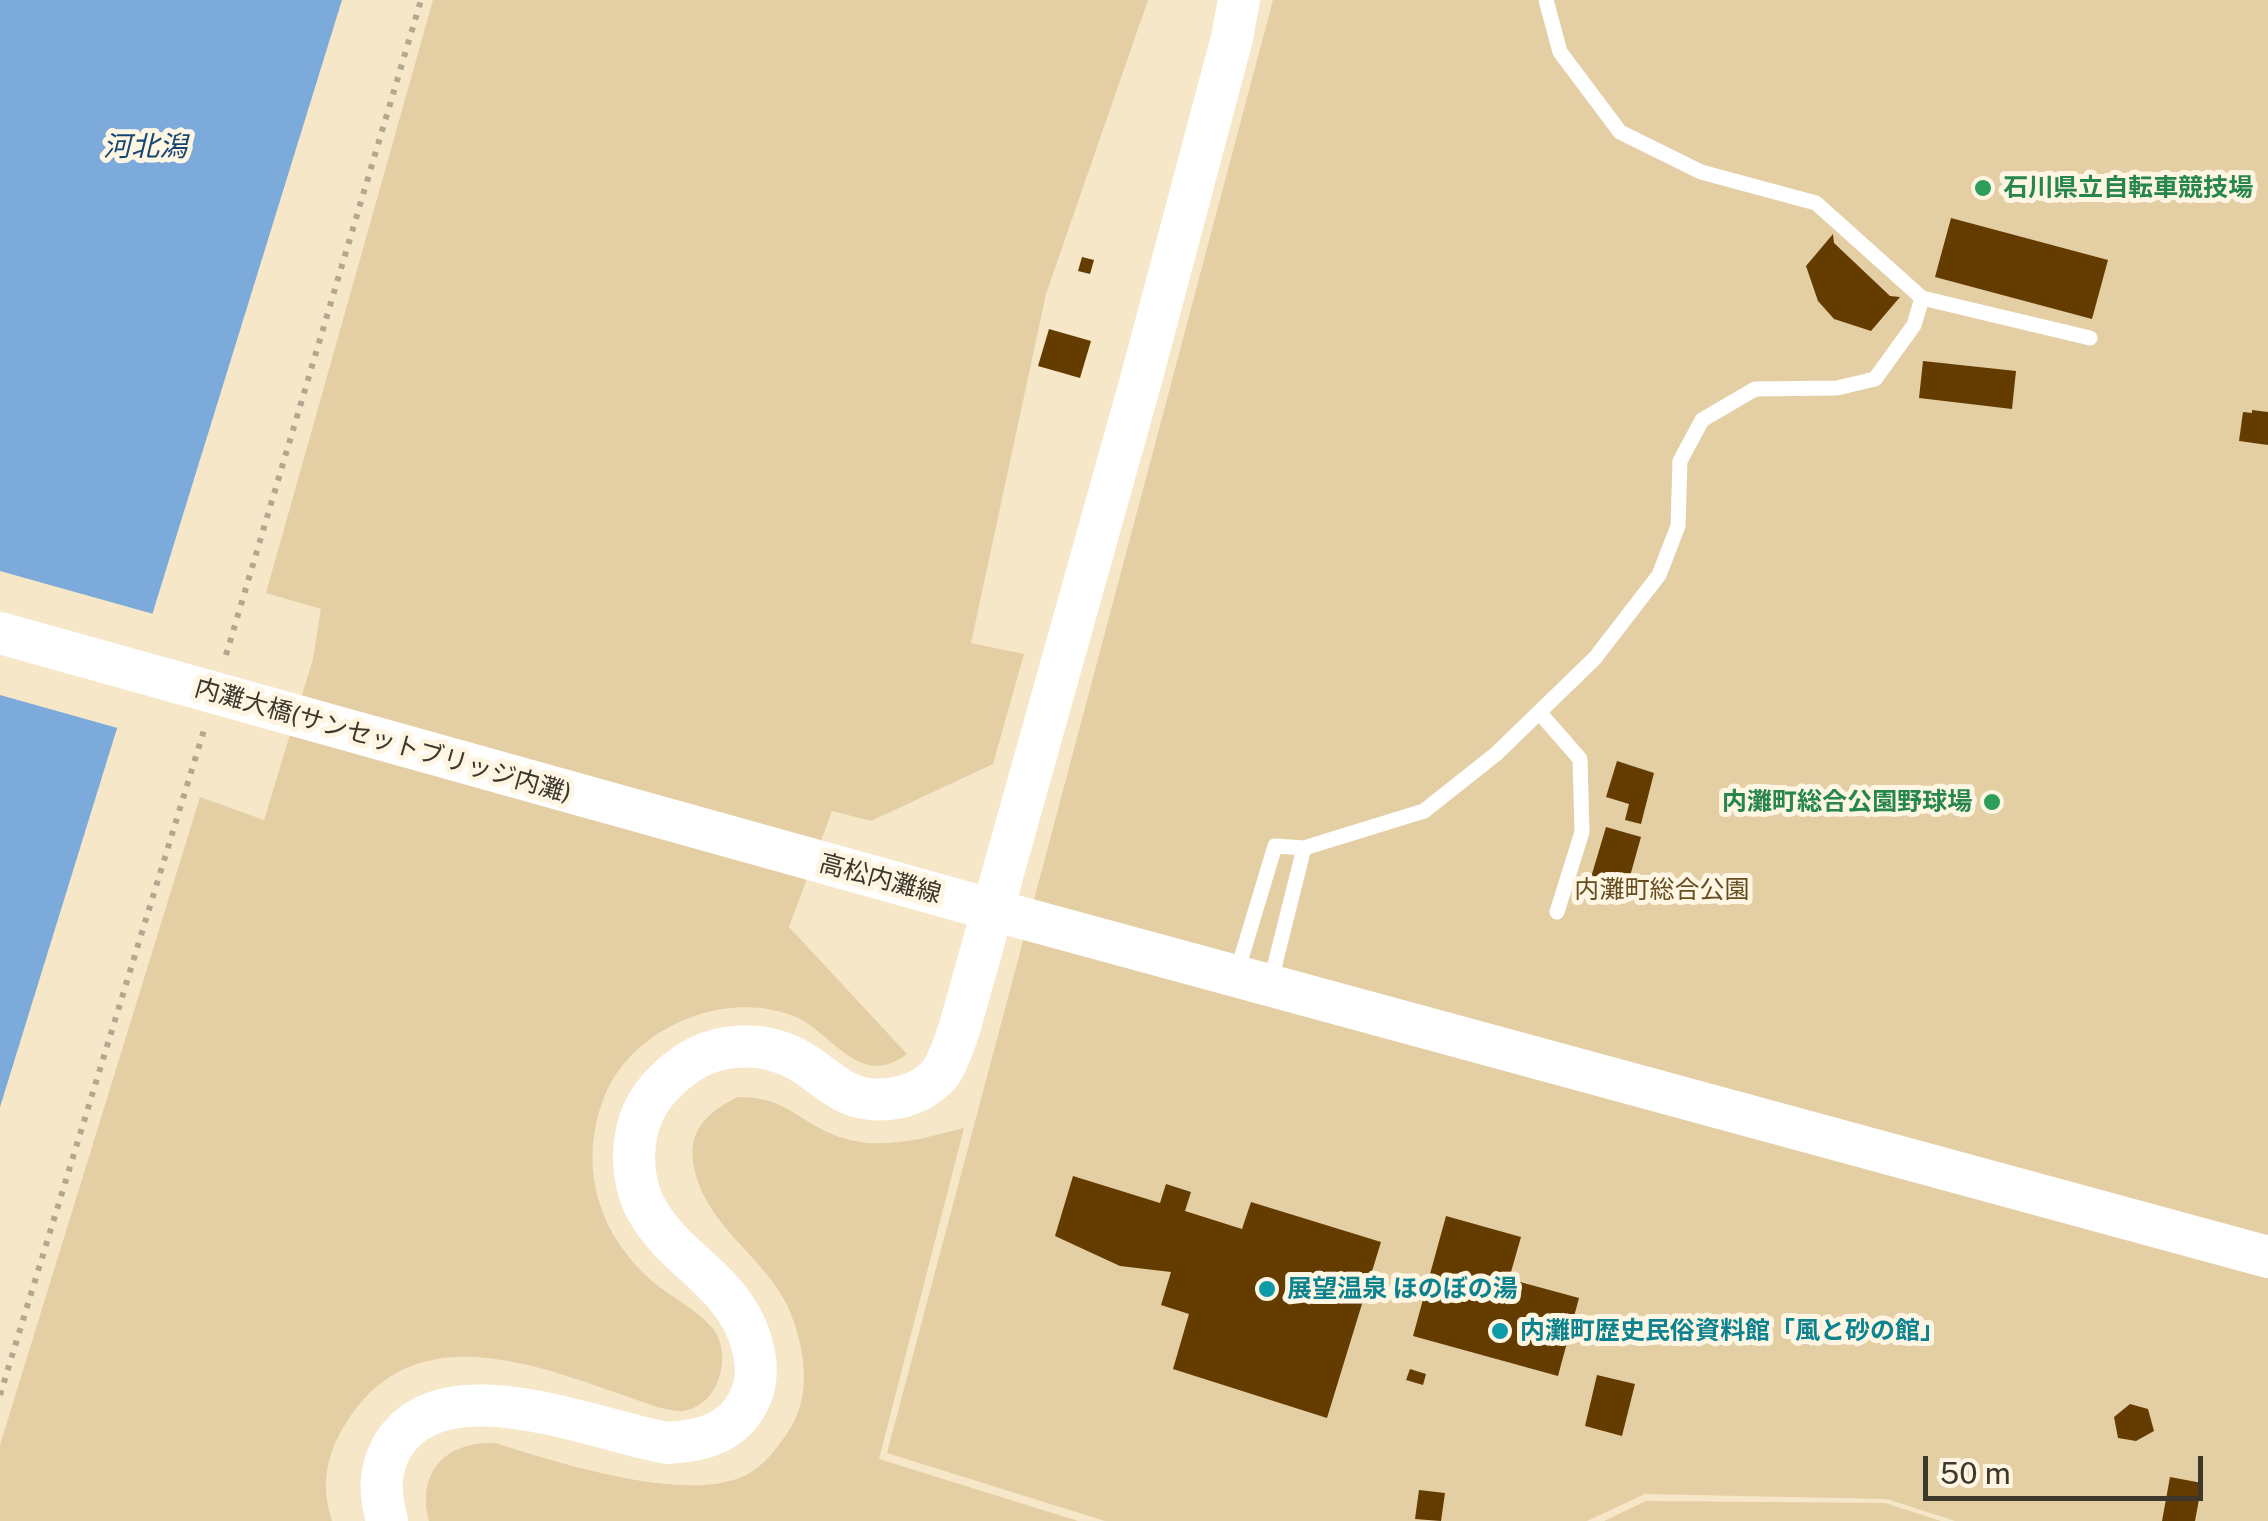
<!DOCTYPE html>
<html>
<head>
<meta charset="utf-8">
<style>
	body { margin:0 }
	#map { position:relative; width:2268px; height:1521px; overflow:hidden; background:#f6e7c9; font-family:"Public Sans",sans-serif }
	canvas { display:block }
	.scale { position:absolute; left:1923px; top:1456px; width:280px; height:45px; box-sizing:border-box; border:5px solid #3d372c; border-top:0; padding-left:12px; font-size:30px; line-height:35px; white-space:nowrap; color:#3d372c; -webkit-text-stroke:8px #fef5e3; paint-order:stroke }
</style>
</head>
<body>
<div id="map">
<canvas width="2268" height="1521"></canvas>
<div class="scale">50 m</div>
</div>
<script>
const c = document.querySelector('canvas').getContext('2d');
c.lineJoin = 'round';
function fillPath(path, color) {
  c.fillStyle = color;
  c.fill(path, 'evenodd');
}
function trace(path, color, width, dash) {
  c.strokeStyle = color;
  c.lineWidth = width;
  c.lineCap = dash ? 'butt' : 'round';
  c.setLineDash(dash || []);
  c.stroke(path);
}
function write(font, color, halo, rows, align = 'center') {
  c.font = font + ' "Public Sans","Noto Sans JP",sans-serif';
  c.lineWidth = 10;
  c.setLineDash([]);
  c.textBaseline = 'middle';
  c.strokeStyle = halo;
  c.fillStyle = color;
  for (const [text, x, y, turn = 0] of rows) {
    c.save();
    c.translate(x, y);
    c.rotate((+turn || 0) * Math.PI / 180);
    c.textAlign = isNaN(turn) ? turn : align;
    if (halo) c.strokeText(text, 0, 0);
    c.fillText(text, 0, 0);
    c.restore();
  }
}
const green = new Path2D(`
	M433,0h715l-102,294 -75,349 53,11 -31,110 -122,57 -39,-10 -43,116 118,127c-13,9 -26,15 -42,10 -26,-9 -43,-35 -69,-47 -69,-29 -162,9 -191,78 -29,71 -6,143 52,190 18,14 47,29 59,48 15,27 2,73 -33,78 -6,1 -16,-2 -22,-3 -98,-31 -234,-101 -309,6 -24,34 -33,67 -20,107h-332v-76l200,-648 64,23 49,-161 8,-50 -55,-16z
	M1273,0h995v1521h-313l-68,-22 -242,-5 -58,27h-482l-218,-68z
	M738,1097c42,0 52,16 87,34 46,23 92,9 139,-3l-85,331 199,62h-649c-13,-50 18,-80 66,-78 62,19 192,62 251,32 18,-9 31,-27 42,-43 25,-36 17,-84 1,-123 -23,-51 -80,-80 -94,-137 -10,-39 10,-59 43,-75z
	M1646,1501l239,2 56,18h-337z`);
const water = new Path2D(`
	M0,0h342l-342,1107z`);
const pier = new Path2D(`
	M0,571l157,44 -36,114 -121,-34z`);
const building = new Path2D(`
	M1951,218l157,42 -16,59 -157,-42z
	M1833,234l1,9 56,53 10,1 -29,34 -37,-12 -16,-18 -12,-35z
	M1082,257l12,3 -4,14 -12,-3z
	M1049,329l42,12 -11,37 -42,-12z
	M1923,361l93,10 -4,38 -93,-11z
	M2252,410l16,2v33l-29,-4 4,-29 9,1z
	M1617,761l37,12 -13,51 -16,-4 4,-16 -23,-7z
	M1606,827l35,10 -16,57 -36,-10z
	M1073,1176l87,27 6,-19 25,8 -6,19 57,18 9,-27 130,40 -54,176 -154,-49 16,-55 -28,-9 10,-33 -51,-6 -65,-30z
	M1446,1216l75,21 -12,42 70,19 -21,78 -145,-40z
	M1587,1319l12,2 -3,15 -12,-3z
	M1410,1369l16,5 -3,11 -17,-5z
	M1597,1375l38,9 -13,52 -37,-10z
	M2130,1404l18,5 6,22 -18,10 -18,-3 -4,-21z
	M2170,1477l32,6 -7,38h-33z
	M1419,1490l26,3 -4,28 -26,-2z`);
const path = new Path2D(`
	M226,655l195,-655
	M0,1395l204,-665`);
const lane = new Path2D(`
	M1546,0l14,52 60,80 81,40 115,31 106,95 168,40
	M1539,712l41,47 2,73 -25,80
	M1237,972l38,-126 29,2
	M1271,980l33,-132 120,-37 72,-57 99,-96 64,-83 19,-49 2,-65 22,-41 53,-31 82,-1 38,-9 39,-54 8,-27`);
const secondary = new Path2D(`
	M0,633l993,277 1275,347
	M387,1521c-7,-26 -9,-49 5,-74 49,-84 201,-17 275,-4 34,-2 66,-9 82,-43 10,-19 8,-39 2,-59 -18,-60 -74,-79 -103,-129 -14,-23 -17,-55 -11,-81 6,-28 24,-49 48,-66 32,-23 80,-25 115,-4 15,9 28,21 44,30 29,16 76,9 97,-19 8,-12 13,-28 18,-42l182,-650 91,-342 7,-38`);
const markers = [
	[1983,188,10,"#2e9e5b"],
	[1992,802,10,"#2e9e5b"],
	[1267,1289,10,"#0f9aa8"],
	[1500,1331,10,"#0f9aa8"]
];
const leisureNames = [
	["石川県立自転車競技場",2003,188],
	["内灘町総合公園野球場",1972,802,"right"]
];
const streetNames = [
	["内灘大橋(サンセットブリッジ内灘)",383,741,16],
	["高松内灘線",880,879,15]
];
const parkNames = [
	["内灘町総合公園",1662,890]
];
const cultureNames = [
	["展望温泉 ほのぼの湯",1287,1289],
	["内灘町歴史民俗資料館「風と砂の館」",1520,1331]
];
const waterNames = [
	["河北潟",145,147]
];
fillPath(green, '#e4cea4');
fillPath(water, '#7caadb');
fillPath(pier, '#f6e7c9');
fillPath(building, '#643c00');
trace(path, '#b3a790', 6, [5, 8]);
trace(lane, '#fff', 15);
trace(secondary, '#fff', 42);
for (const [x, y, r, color] of markers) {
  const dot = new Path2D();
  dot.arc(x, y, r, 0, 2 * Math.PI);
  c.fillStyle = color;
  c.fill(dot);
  trace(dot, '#fef5e3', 4);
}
write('bold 25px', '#27864d', '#fef5e3', leisureNames, 'left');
write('25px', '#3d372c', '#fef5e3', streetNames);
write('25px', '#644e1f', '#fef5e3', parkNames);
write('bold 25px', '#0d838f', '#fef5e3', cultureNames, 'left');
write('italic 28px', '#144573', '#fef5e3', waterNames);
</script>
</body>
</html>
